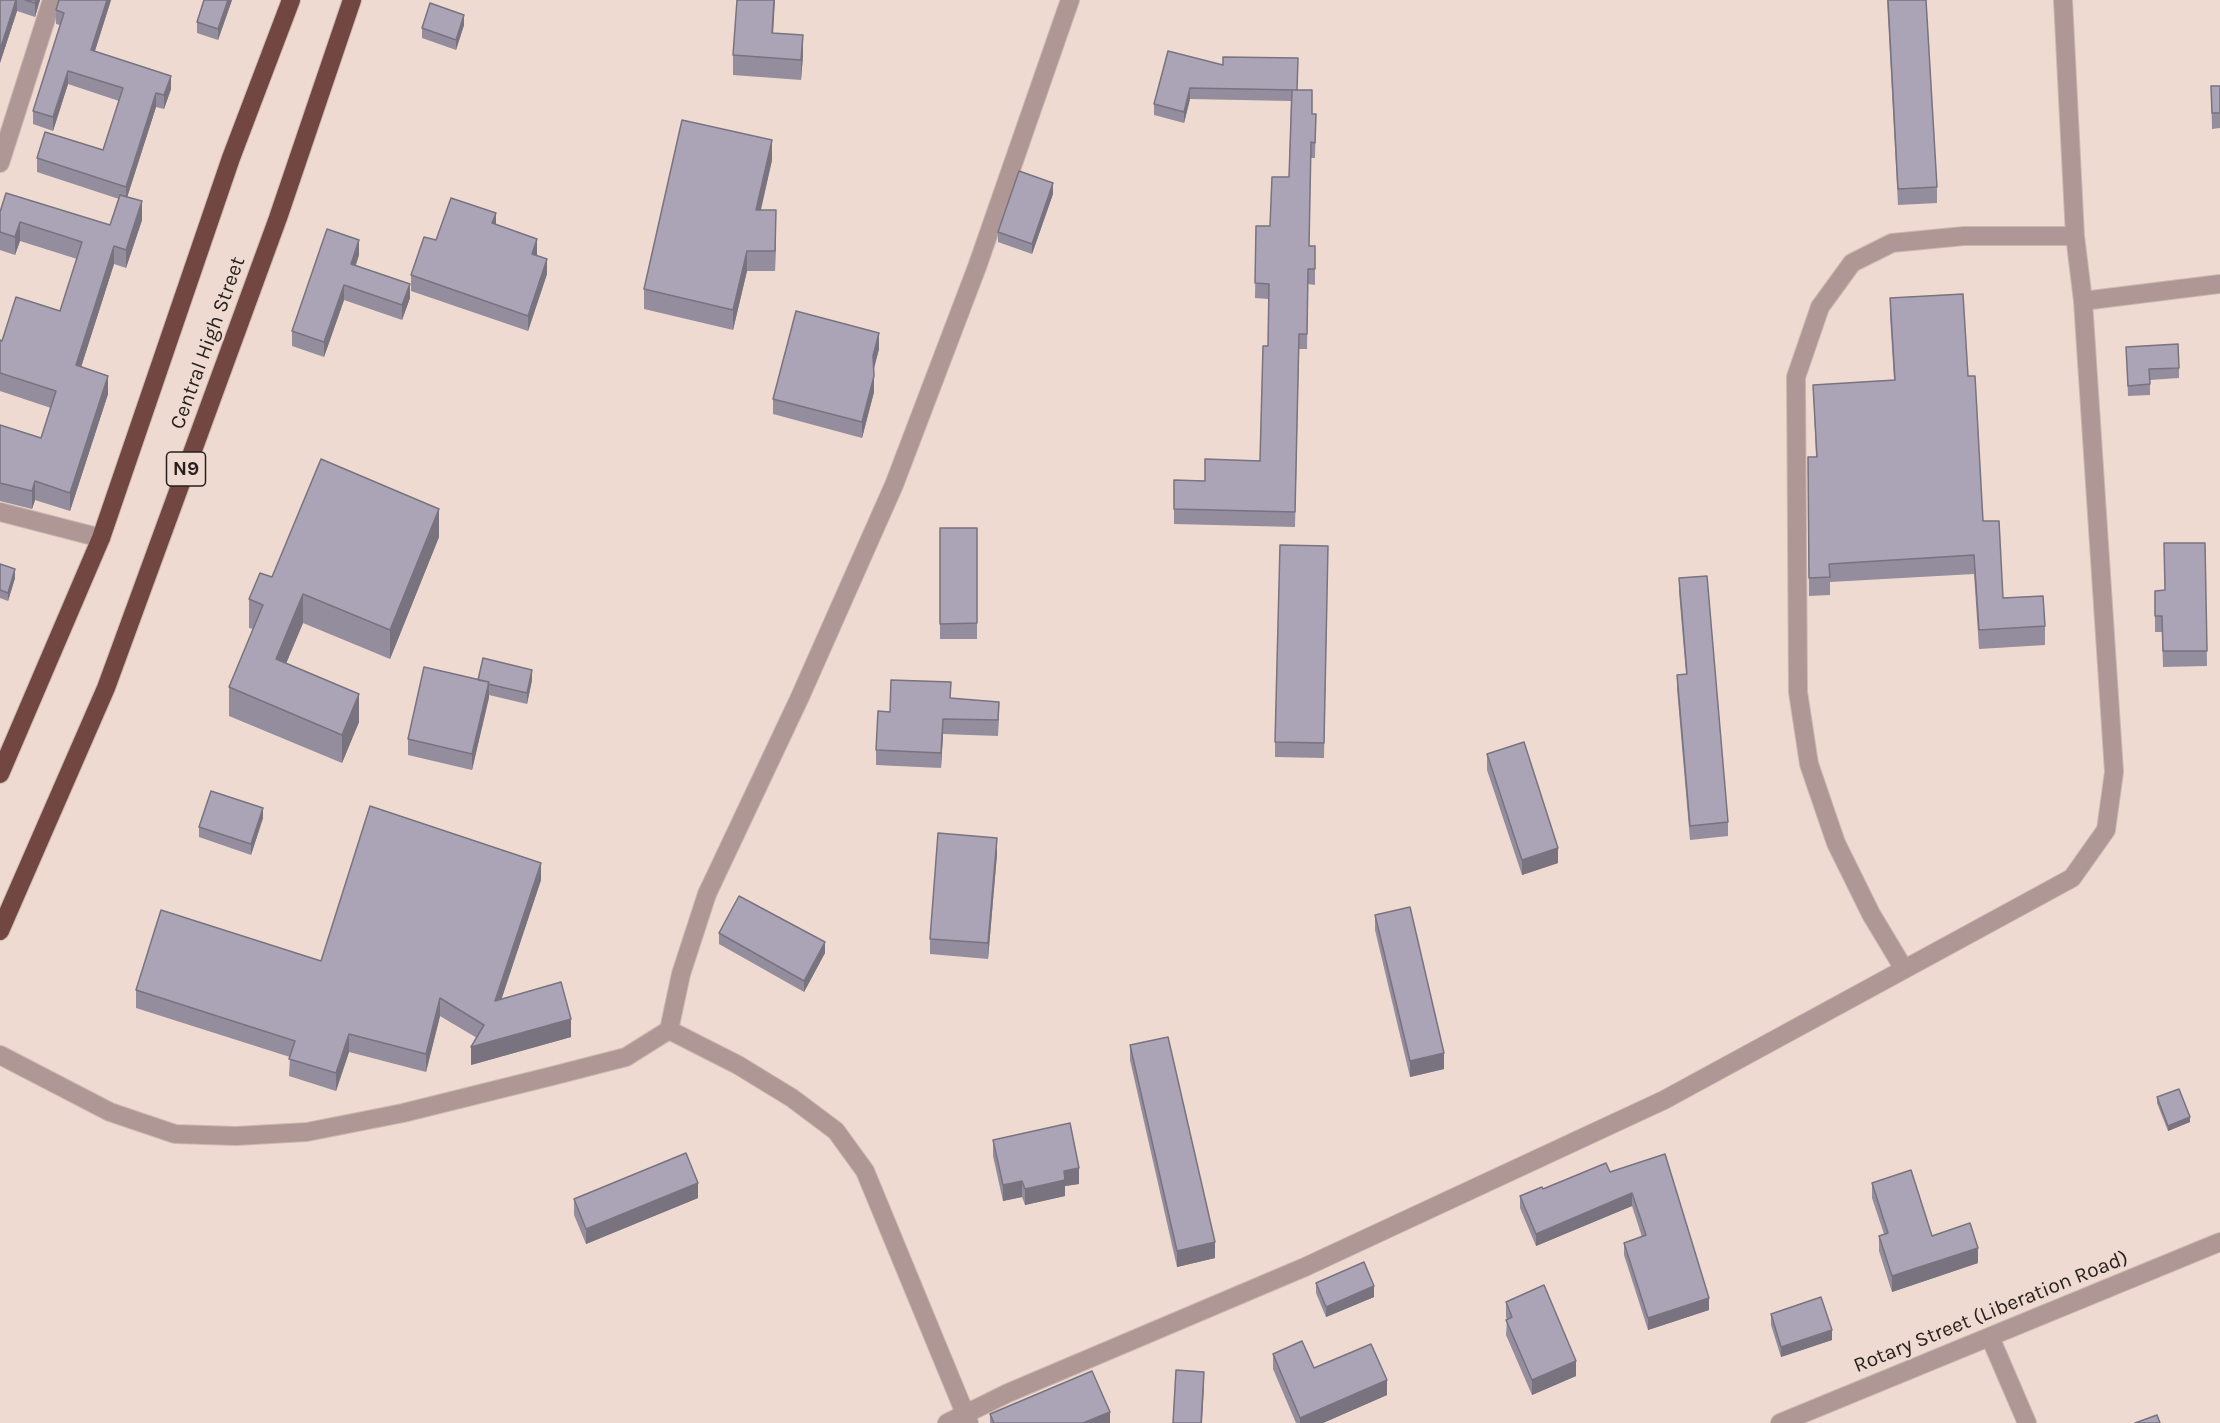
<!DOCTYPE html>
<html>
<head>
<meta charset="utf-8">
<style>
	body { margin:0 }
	canvas { display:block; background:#efdad1 }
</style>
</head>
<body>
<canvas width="2220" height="1423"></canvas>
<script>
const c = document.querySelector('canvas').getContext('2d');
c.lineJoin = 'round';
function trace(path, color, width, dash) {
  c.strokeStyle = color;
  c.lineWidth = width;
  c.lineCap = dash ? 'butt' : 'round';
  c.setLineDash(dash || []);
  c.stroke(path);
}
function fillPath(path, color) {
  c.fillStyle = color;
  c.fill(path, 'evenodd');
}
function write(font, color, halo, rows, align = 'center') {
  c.font = font + ' Karla,sans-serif';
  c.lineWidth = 5;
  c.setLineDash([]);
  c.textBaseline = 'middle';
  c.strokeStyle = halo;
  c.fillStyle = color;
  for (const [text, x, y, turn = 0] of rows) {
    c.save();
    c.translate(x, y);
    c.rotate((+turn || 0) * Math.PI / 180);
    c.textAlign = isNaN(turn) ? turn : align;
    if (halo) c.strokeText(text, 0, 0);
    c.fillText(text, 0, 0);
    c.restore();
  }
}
const minor = new Path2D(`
	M0,163l52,-163
	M2083,301l137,-17
	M0,512l101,26
	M1904,969l-33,-55 -35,-71 -27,-79 -11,-72 -2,-315 24,-70 32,-44 40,-20 72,-7h111
	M0,1055l110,57 65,22 61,2 71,-4 96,-19 149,-37 74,-19 43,-27
	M1990,1337l37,86
	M947,1423l61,-30 297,-126 359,-167 408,-222 34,-48 8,-58 -31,-471 -8,-65 -12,-236
	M969,1423l-104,-252 -29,-40 -44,-33 -54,-33 -69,-35 12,-56 26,-80 93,-197 94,-212 83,-218 93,-267
	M1780,1423l440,-181`);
const highway = new Path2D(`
	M0,774l101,-236 130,-380 60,-158
	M0,931l106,-243 172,-470 74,-218`);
const wall = new Path2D(`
	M0,0h40l-5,17 -18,-6 -17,52z
	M111,0l-16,51 76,38 -7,20 -8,-2 -29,90 15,23 -16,48 -12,-4 -33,103 27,27 -38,117 -35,-11 -3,9 -32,-8v-76l41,13 10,-30 -51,-17v-51l2,1 58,-30 17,-52 -57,-18 -5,14 -15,-5v-38l110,13 9,-26 -82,-27v-14l66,-8 16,-49 -51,-17 -15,47 -20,-7v-13l27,-86 -4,-1v-14z
	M232,0l-14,40 -21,-7v-11z
	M1887,0h39l11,187v16l-39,2z
	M464,25l-8,25 -34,-12v-10z
	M773,33l30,22 -2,25 -68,-5v-20z
	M1168,51l130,39 14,24h4l-1,44h-4l-2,88h6v39l-7,-1 -1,65h-8l-4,178 -121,-3v-44l31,1 55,-20 8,-115 1,-47 -14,-1 1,-72h14l19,-49 2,-76 -101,-2 -6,24 -30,-8v-11z
	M2211,86h9v42l-8,1z
	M772,160l-11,50 15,20 -1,41h-28l-14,59 -89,-21v-20z
	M1053,194l-21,60 -34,-12v-10z
	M496,224l41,30 10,20 -19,57 -117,-40v-16l25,-35z
	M359,255l-3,10 54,33 -8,22 -58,-20 -20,57 -32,-11v-15z
	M1890,298l78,78 15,145 20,77 42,28v19l-66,4 -5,-75 -144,8v13l-21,1 -1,-139h8l-3,-72 81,-5 -4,-64z
	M2126,347l53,21v10l-29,2v15l-22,1z
	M879,349l-5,20v23l-12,46 -89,-24v-15z
	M940,528h37v111h-37z
	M439,537l-49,122 -87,-36 -17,40 73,59 -17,41 -113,-47v-29l24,-58 -4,-1v-29l23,-22z
	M2205,543l2,123 -44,1 -1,-35h-7v-41l9,-1z
	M1328,546l-4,212 -49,-1v-15z
	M0,564l15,14 -7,23 -8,-3z
	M1679,578l49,244v14l-38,4 -13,-151v-14l9,-1 -7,-82z
	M478,680h54l-5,24 -38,-9 -17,75 -64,-15v-16z
	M951,698l48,20 -1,18 -55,-2 -2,34 -65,-3v-15l14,-38z
	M1487,754l71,109 -36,12 -35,-105z
	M263,818l-12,37 -52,-18v-10z
	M997,854l-9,105 -58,-5v-15z
	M541,880l-40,119 70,38 -100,28 6,-27 -37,-22 -14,56 -77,-20 -13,39 -47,-15 1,-19 -154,-49v-18l185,-29z
	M1375,915l69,154 -34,8 -35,-147z
	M719,933l106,20 -21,39 -85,-48z
	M1130,1045l85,213 -38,9 -47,-207z
	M2157,1097l33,25 -22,9 -11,-28z
	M993,1140l86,44 -14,2v10l-40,9 -3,-8 -19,4 -10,-45z
	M1665,1154l44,156 -61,20 -24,-75v-12l18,-6 -10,-31 -96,40 -16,-38v-12l90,-24z
	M1872,1183l60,53 46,27 -86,29 -13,-41v-15l5,-2 -12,-36z
	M698,1198l-112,46 -12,-29v-16z
	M1316,1283l58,14 -48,20 -10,-24z
	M1506,1302l70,74 -44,19 -26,-60 1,-16 -1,-2z
	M1771,1314l61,26 -51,17 -10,-32z
	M1273,1354l41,14 73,27 -64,28h-27l-23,-54z
	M990,1414l120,9h-120z`);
const shadedWall = new Path2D(`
	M16,0h1v11l-17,52v-13z
	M36,0h4l-5,17v-14z
	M107,0h4l-20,63v-13z
	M228,0h4l-14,40v-11z
	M774,0h1l-3,53v-20z
	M464,15v10l-8,25v-10z
	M803,35v20l-2,25v-20z
	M68,71v13l-15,47v-14z
	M171,76v13l-7,20v-14z
	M1190,88v11l-6,24v-11z
	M156,93v14l-30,94v-14z
	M772,140v20l-16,70v-20z
	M1053,183v11l-21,60v-10z
	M142,201v19l-16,48v-18z
	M776,210v20l-1,41v-20z
	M496,213v16l-4,-6z
	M20,222v19l-5,14v-18z
	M537,239v15l-5,15v-15z
	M359,240v15l-8,23v-14z
	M114,246v18l-38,119v-18z
	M747,251v20l-14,59v-20z
	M547,259v15l-19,57v-15z
	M410,284v14l-8,22v-15z
	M344,285v15l-20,57v-15z
	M879,333v16l-6,22v-15z
	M108,376v18l-38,117v-18z
	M874,376v16l-12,46v-16z
	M35,481v19l-3,9v-18z
	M439,509v28l-49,122v-29z
	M15,569v9l-7,23v-8z
	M303,594v29l-27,65v-29z
	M532,670v10l-5,24v-11z
	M489,682v16l-17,72v-16z
	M359,694v28l-17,41v-28z
	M943,719v15l-2,34v-15z
	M263,808v10l-12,37v-11z
	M997,838v16l-9,105v-16z
	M1558,848v15l-36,12v-15z
	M541,863v17l-46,139v-18z
	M825,942v11l-21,39v-11z
	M440,998v18l-14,56v-18z
	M571,1019v18l-100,28v-18z
	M349,1034v18l-13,39v-18z
	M1444,1053v16l-34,8v-16z
	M2190,1117v5l-22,9v-5z
	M1079,1168v16l-14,2v10l-40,9v-16l39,-18z
	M1022,1181v16l-19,4v-16z
	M698,1183v15l-112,46v-15z
	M1632,1193v13l-96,40v-12z
	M1215,1242v16l-38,9v-16z
	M1978,1248v15l-86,29v-16z
	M1374,1286v11l-48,20v-10z
	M1709,1298v12l-61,20v-12z
	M1832,1330v10l-51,17v-10z
	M1576,1361v15l-44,19v-15z
	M1204,1372v15l-2,36h-1z
	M1387,1380v15l-64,28h-23v-5z
	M1110,1412v11h-27z`);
const building = new Path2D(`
	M0,0h16l-16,50z
	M25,0h11l-1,3z
	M59,0h48l-16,50 80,26 -7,19 -8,-2 -30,94 -89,-29 8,-26 58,18 20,-62 -55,-17 -15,46 -20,-6 31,-98 -8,-3z
	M204,0h24l-10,29 -21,-7z
	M737,0h37l-2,33 31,2 -2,25 -68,-5z
	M1888,0h38l11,187 -39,2z
	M430,3l34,12 -8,25 -34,-12z
	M1168,51l55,14v-8l75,1 -1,32 -107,-2 -6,24 -30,-8z
	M2211,86h9v27h-8z
	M1292,90h20v24h4l-1,29 -4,-1 -2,104h6v23h-7l-1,65h-8l-4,178 -121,-3v-29l31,1v-22l55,2 3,-115h5l1,-62 -14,-1 1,-57h14l2,-49h17z
	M682,120l90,20 -16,70h20l-1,41h-28l-14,59 -89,-21z
	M1019,171l34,12 -21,61 -34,-12z
	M6,193l104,32 10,-30 22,6 -16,49 -12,-4 -38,119 32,11 -38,117 -35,-12 -3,10 -32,-8v-58l41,13 15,-47 -56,-18v-33l2,1 14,-44 44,14 22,-69 -62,-20 -5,15 -15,-5v-20z
	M451,198l45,15 -4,10 45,16 -5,15 15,5 -19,57 -117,-41 13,-38 12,3z
	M327,229l32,11 -8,24 59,20 -8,21 -58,-20 -20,57 -32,-11z
	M1963,294l5,82h7l8,145h16l4,77 40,-2 2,30 -66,4 -5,-75 -145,9 1,13 -21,1 -1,-121h9l-4,-72 82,-5 -5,-82z
	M796,311l83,22 -6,23 1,20 -12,46 -89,-23z
	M2178,344l1,24 -30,1 1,15 -22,2 -2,-39z
	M321,459l118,50 -49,121 -87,-36 -27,65 83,35 -17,41 -113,-48 34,-82 -14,-6 11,-26 12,4z
	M940,528h37v95l-37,1z
	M2164,543h41l2,108h-44l-1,-35h-7v-25l10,-1z
	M1280,545l48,1 -4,197 -49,-1z
	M0,564l15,5 -7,24 -8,-3z
	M1707,576l21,246 -38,4 -13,-151 10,-1 -8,-96z
	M483,658l49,12 -5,23 -39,-9 1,-2 -11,-2z
	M424,667l65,15 -17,72 -64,-15z
	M891,680l60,2 -1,16 49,4 -1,18 -55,-1 -2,34 -65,-3 2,-39 12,1z
	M1524,742l34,106 -36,12 -35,-106z
	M211,791l52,17 -12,36 -52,-17z
	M370,806l171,57 -46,138 66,-19 10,37 -100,28 13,-22 -44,-27 -14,56 -77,-20 -13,39 -47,-14 6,-18 -159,-51 25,-80 160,51z
	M938,833l59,5 -9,105 -58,-4z
	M739,896l86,46 -21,39 -85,-48z
	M1410,907l34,146 -34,8 -35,-146z
	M1168,1037l47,205 -38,9 -47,-206z
	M2179,1089l11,28 -22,9 -11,-29z
	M1070,1123l9,45 -15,3 1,9 -40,9 -3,-8 -19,4 -10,-45z
	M686,1153l12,30 -112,46 -12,-30z
	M1665,1154l44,144 -61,20 -24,-75 22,-8 -14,-42 -96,41 -16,-38 22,-9 1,2 63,-26 4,9z
	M1911,1170l21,66 38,-13 8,25 -86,28 -13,-40 9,-3 -16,-50z
	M1364,1262l10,24 -48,21 -10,-24z
	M1544,1285l32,76 -44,19 -26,-60 6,-3 -6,-15z
	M1821,1297l11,33 -51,17 -10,-33z
	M1302,1341l12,27 57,-24 16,36 -87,38 -27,-64z
	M1176,1370l28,2 -3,51h-28z
	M1092,1371l18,41 -27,11h-89l-4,-9z
	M2157,1415l3,8h-25z`);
const shields = [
	[186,469,39]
];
const shieldNames = [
	["N9",186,469]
];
const streetNames = [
	["Central High Street",208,343,-70],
	["Rotary Street (Liberation Road)",1991,1312,-22]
];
trace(minor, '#cbb8b0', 20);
trace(highway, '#cbb8b0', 20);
trace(minor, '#ae9794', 18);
trace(highway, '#724641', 18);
fillPath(wall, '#938d9d');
fillPath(shadedWall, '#78737f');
fillPath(building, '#aba4b6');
trace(building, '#78737f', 1.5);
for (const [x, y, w] of shields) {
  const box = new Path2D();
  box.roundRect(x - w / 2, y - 17, w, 34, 4.5);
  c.fillStyle = '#efdad1';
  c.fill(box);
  trace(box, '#261f1c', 1.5);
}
write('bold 20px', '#261f1c', null, shieldNames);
write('21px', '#261f1c', '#efdad1', streetNames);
</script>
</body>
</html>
